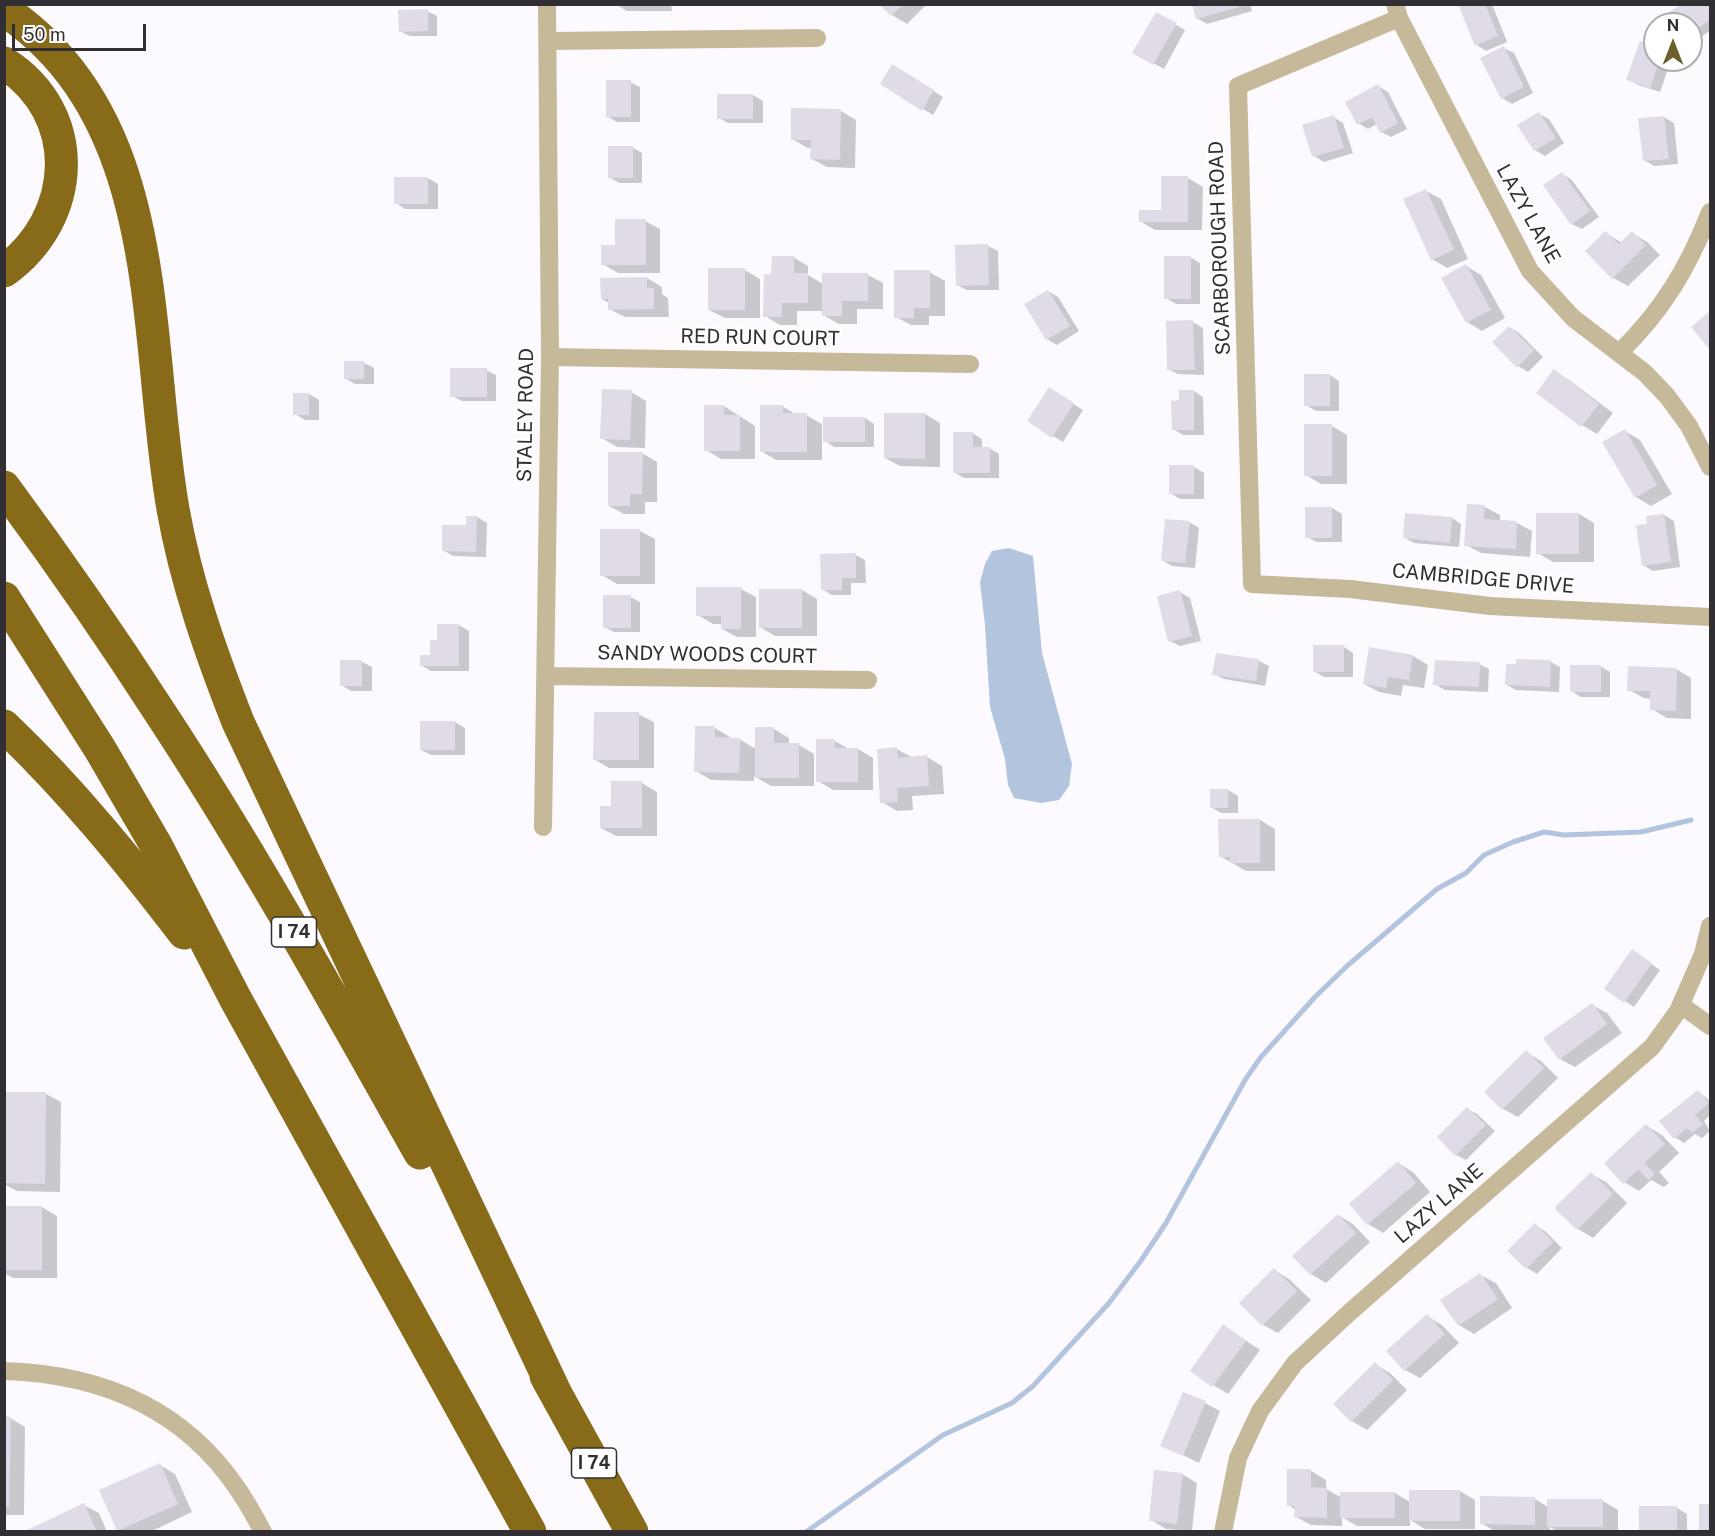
<!DOCTYPE html>
<html>
<head>
<meta charset="utf-8">
<style>
	body { margin:0 }
	#map { position:relative; width:1715px; height:1536px; overflow:hidden; background:#fcfaff; font-family:"Public Sans",sans-serif }
	canvas { display:block }
	.frame { position:absolute; inset:0; border:6px solid #312f34; pointer-events:none }
	.north { position:absolute; left:1643px; top:12px; width:60px; height:60px; box-sizing:border-box; background:#fff; border:2px solid #adacae; border-radius:50%; rotate:0deg; font-size:16px; font-weight:700; line-height:24px; text-align:center; color:#312f34 }
	.north::after { content:''; display:block; margin:auto; width:21px; height:27px; background:#6e602d; clip-path:polygon(50% 0,100% 100%,50% 72%,0 100%) }
	.scale { position:absolute; left:12px; top:24px; width:134px; height:27px; box-sizing:border-box; border:3px solid #312f34; border-top:0; padding-left:8px; font-size:18px; line-height:21px; white-space:nowrap; color:#312f34; -webkit-text-stroke:4px #fff; paint-order:stroke }
</style>
</head>
<body>
<div id="map">
<canvas width="1715" height="1536"></canvas>
<div class="frame"></div>
<div class="north">N</div>
<div class="scale">50 m</div>
</div>
<script>
const c = document.querySelector('canvas').getContext('2d');
c.lineJoin = 'round';
function fillPath(path, color) {
  c.fillStyle = color;
  c.fill(path, 'evenodd');
}
function trace(path, color, width, dash) {
  c.strokeStyle = color;
  c.lineWidth = width;
  c.lineCap = dash ? 'butt' : 'round';
  c.setLineDash(dash || []);
  c.stroke(path);
}
function write(font, color, halo, rows, align = 'center') {
  c.font = font + ' "Public Sans",sans-serif';
  c.lineWidth = 4.5;
  c.setLineDash([]);
  c.textBaseline = 'middle';
  c.strokeStyle = halo;
  c.fillStyle = color;
  for (const [text, x, y, turn = 0] of rows) {
    c.save();
    c.translate(x, y);
    c.rotate((+turn || 0) * Math.PI / 180);
    c.textAlign = isNaN(turn) ? turn : align;
    if (halo) c.strokeText(text, 0, 0);
    c.fillText(text, 0, 0);
    c.restore();
  }
}
const water = new Path2D(`
	M1009,548l24,8 9,97 30,111 -3,22 -10,14 -18,3 -27,-5 -6,-13 -3,-26 -15,-52 -5,-82 -5,-43 5,-18 7,-13z`);
const shadow = new Path2D(`
	M615,4h56l1,7h-45z
	M882,4h45l-20,20 -15,-9z
	M1193,4h57l2,7 -45,13 -10,-6z
	M1460,4h32l15,38 -21,9 -9,-6z
	M1685,4h25v27l-15,10 -4,-2v-15h-13z
	M427,11l10,5v20h-27l-10,-5z
	M1157,14l28,16 -21,39 -29,-16z
	M1655,47v13h16l-11,32 -22,-7 -10,-6z
	M1504,48l10,5 19,40 -21,11 -10,-6z
	M893,66l50,31 -10,18 -51,-31z
	M630,82l10,5v35h-23l-9,-5z
	M1378,86l10,6 19,37 -16,8 -10,-5 -4,-8 -9,5 -10,-6z
	M753,95l10,6v22h-35l-9,-5z
	M841,111l15,9 -1,48 -28,-1 -15,-8v-11h-4l-16,-9z
	M1539,114l10,5 15,24 -19,13 -10,-6z
	M1333,117l10,6 10,30 -29,9 -10,-6z
	M1664,117l10,6 4,41 -24,2 -10,-6z
	M632,147l10,6v30h-23l-10,-6z
	M1562,174l9,5 28,38 -17,12 -10,-5z
	M428,178l10,6v25h-33l-9,-6z
	M1188,178l15,9 -1,43h-47l-15,-9 23,-10z
	M1426,191l15,8 27,60 -21,9 -15,-9z
	M645,221l15,8v44h-42l-15,-9 13,-18z
	M1606,233l16,10 10,-10 15,9 13,13 -32,31 -15,-8z
	M988,246l10,5 1,39h-32l-10,-5z
	M793,257l15,9v9l15,9v-9h45l15,8v26h-26v15h-18l-16,-9v-4h-26v14h-17l-15,-9 8,-41z
	M1190,257l10,6v41h-24l-10,-6z
	M1466,266l15,9 24,43 -23,13 -15,-9z
	M745,270l15,9v39h-35l-16,-8z
	M929,272l16,9v35h-16v9h-18l-15,-8z
	M647,278l15,9v7l6,4 1,19h-44l-16,-8v-6l-7,-4z
	M1048,291l10,6 21,34 -22,14 -10,-6 -21,-34z
	M1193,322l10,6 1,47 -26,-1 -10,-5z
	M1509,327l10,6 24,24 -15,15 -10,-6z
	M345,363h19l10,5v16h-19l-10,-6z
	M486,370l10,5v26h-34l-10,-5z
	M1554,371l15,9 44,33 -16,21 -15,-9z
	M1330,375l9,6v30h-23l-10,-6z
	M1194,391l9,6 1,38h-21l-10,-6 8,-27z
	M631,392l15,9 -1,47 -28,-1 -15,-9z
	M295,394h14l10,6v20h-14l-10,-6z
	M1059,395l24,15 -20,32 -10,-6z
	M724,406l31,20v33h-34l-15,-9z
	M782,406l15,9h9l16,9v36h-46l-15,-9z
	M925,414l15,9v44l-40,-1 -15,-8z
	M865,418l9,6v23h-40l-9,-6z
	M1306,426h26l15,9v49h-26l-15,-9z
	M1625,431l15,9 32,54 -21,12 -15,-9z
	M972,433l10,6v9h7l10,6v24h-35l-10,-6z
	M642,453l15,9v40h-12v12h-21l-15,-8z
	M1194,467l10,6v26h-24l-10,-6z
	M1469,506l16,1 15,8v6l17,2 15,8 -2,26 -49,-4 -15,-8z
	M1307,508h25l10,6v28h-25l-10,-5z
	M1579,514l15,9v39h-41l-15,-9z
	M1664,515l10,6 6,46 -27,4 -10,-6 6,-40z
	M468,517h9l10,6 -1,34 -33,-1 -10,-6 25,-23z
	M1452,518l9,6 -2,23 -45,-4 -9,-5z
	M1189,522l10,6 -4,40 -23,-2 -10,-6z
	M640,531l15,8v45h-38l-15,-9z
	M856,555l9,5 1,23h-15v12h-19l-10,-6z
	M741,589l15,8v40h-19l-15,-8v-5h-9l-15,-9z
	M802,590l15,9v37h-42l-15,-9z
	M1180,592l10,6 11,43 -21,5 -10,-5z
	M630,597l10,5v30h-26l-10,-5z
	M459,625l10,6v40h-38l-10,-6 10,-9 8,-14z
	M1344,647l9,6v24h-29l-10,-6z
	M1370,649l43,7 15,9 -4,23 -21,-3 -2,11 -22,-4 -15,-8z
	M1217,654l42,7 10,5 -4,20 -41,-7 -10,-5z
	M341,662h21l10,5v24h-21l-10,-6z
	M1551,662l9,5 -1,25 -43,-2 -9,-5z
	M1479,664l10,5 -1,23 -43,-2 -10,-6z
	M1600,666l10,6v25h-29l-10,-6z
	M1676,669l15,9v41l-24,-1 -15,-9v-10l-8,-1 -15,-8z
	M638,714l16,8v46h-45l-15,-9z
	M421,722h34l10,6v27h-34l-10,-5z
	M715,728l15,9v2h9l17,10 18,-20 15,9v7h10l15,9v32h-43l-17,-10v5l-43,-1 -15,-9z
	M818,741h17l14,8h9l15,9v32h-40l-15,-9z
	M897,749l16,9 14,-1 15,9 2,28 -32,2 1,14 -16,1 -15,-9z
	M642,783l15,9v44h-41l-15,-8z
	M1228,790l10,6v17h-17l-10,-6z
	M1260,820l15,9v42h-29l-26,-15z
	M1642,957l18,13 -26,37 -9,-6z
	M1592,1005l15,8 15,20 -47,34 -15,-8z
	M1526,1052l15,9 17,17 -40,39 -15,-8z
	M1698,1091l12,10v14l-6,6 6,10 -8,7 -7,-4 -11,9 -9,-6z
	M4,1093l42,1 15,8 -1,90 -43,-1 -13,-7z
	M1468,1109l9,5 18,17 -29,29 -10,-5z
	M1647,1126l15,9 17,18 -20,19 10,11 -5,4 -13,-7 -12,11 -15,-9z
	M1398,1163l15,9 17,20 -47,41 -15,-9z
	M1591,1174l15,8 21,21 -34,35 -15,-9z
	M4,1207h38l15,9v62h-44l-9,-5z
	M1338,1215l15,9 17,18 -44,41 -15,-9 -17,-18z
	M1535,1225l10,6 17,17 -25,26 -10,-6z
	M1274,1270l15,9 22,21 -33,33 -15,-8z
	M1480,1275l16,8 16,25 -38,26 -15,-9z
	M1427,1316l15,9 17,18 -39,35 -15,-8z
	M1224,1326l36,24 -32,44 -15,-9z
	M1375,1364l15,9 17,17 -40,40 -15,-9 -17,-17z
	M1205,1403l15,8 -21,52 -37,-18z
	M4,1418h6l15,9 -1,88h-20z
	M160,1465l15,9 17,38 -42,20 -31,-2z
	M1311,1471l15,9v9l16,9 53,-5 15,9 50,-11 15,9v29h-50l-15,-9v6h-53l-15,-9v9l-31,-1 -15,-8v-7l-8,-5z
	M1182,1474l15,9 -5,48 -26,-2 -15,-9z
	M1535,1499l13,8 55,-6 15,9v22h-60l-8,-5v5h-54l-15,-9z
	M83,1505l16,8 8,19h-80z
	M1640,1508h37l10,6v18l-47,-1z`);
const stream = new Path2D(`
	M806,1532l137,-97 69,-32 21,-17 76,-83 31,-41 26,-39 79,-143 16,-23 54,-60 32,-31 90,-77 29,-16 18,-18 29,-13 31,-10 20,3 77,-3 50,-12`);
const building = new Path2D(`
	M1192,4h54v1l-50,14z
	M1458,4h27l13,32 -23,10z
	M1682,4h28v16l-19,12v-8h-15l-7,-12z
	M880,5h23l-12,11z
	M428,9v22l-29,1 -1,-22z
	M1156,12l21,11 -24,42 -21,-12z
	M1640,41l15,5v14h5l-10,28 -24,-8z
	M1504,46l20,41 -23,12 -21,-41z
	M892,64l42,26 -12,21 -42,-27z
	M606,80h25v37h-25z
	M1378,84l20,39 -18,10 -8,-16 -15,8 -12,-23z
	M717,94h36v25h-36z
	M791,108l50,1 -1,51 -30,-1 1,-19h-20z
	M1539,112l17,26 -22,13 -17,-26z
	M1334,115l10,33 -32,9 -10,-32z
	M1664,116l5,43 -26,2 -5,-43z
	M608,146h25v32h-25z
	M1562,172l28,39 -19,14 -28,-40z
	M1161,176h27v46h-49v-12h22z
	M394,177h34v27h-34z
	M1426,189l28,61 -23,10 -28,-61z
	M615,219h31v46h-45v-20h14z
	M1605,231l14,13 13,-13 14,14 -34,34 -27,-28z
	M988,244l1,41 -33,1 -1,-41z
	M772,256h22v17h14v30h-26v14h-19l1,-43h7z
	M1164,256h27v43h-27z
	M1466,264l25,46 -25,13 -25,-45z
	M708,268h37v42h-37z
	M894,270h36v38h-16v10h-20z
	M822,273h46v28h-26v15h-20z
	M647,277v11h7v21l-46,1v-11h-7l-1,-21z
	M1048,290l22,36 -24,14 -22,-36z
	M1710,311v39l-19,-23z
	M1193,320l2,50h-28l-1,-49z
	M1509,326l25,24 -17,18 -25,-26z
	M344,361h20v18h-20z
	M450,368h37v29h-37z
	M1554,369l45,35 -18,23 -45,-34z
	M1304,374h26v32h-26z
	M1049,387l25,16 -22,35 -25,-17z
	M602,389l30,1 -2,50 -30,-1z
	M1179,390h15v40h-22l-1,-29 8,-1z
	M293,393h16v22h-16z
	M704,405h20v10h16v36h-36z
	M760,405h23v8h24v39h-47z
	M884,413h41v46l-41,-1z
	M823,417h42v25h-42z
	M1304,424h28v52h-28z
	M1625,429l32,56 -22,13 -33,-56z
	M953,432h20v15h17v26h-37z
	M608,452h35l-1,42h-12v12h-22z
	M1169,465h25v29h-25z
	M1467,504l18,1 -1,14 33,2 -1,28 -52,-3z
	M1305,507h27v31h-27z
	M1405,513l47,4 -2,26 -47,-5z
	M1536,513h43v41h-43z
	M1664,514l7,48 -29,4 -6,-41 11,-1 -1,-8z
	M466,516h11l-1,36 -34,-1v-26h24z
	M1165,519l25,2 -5,42 -24,-2z
	M600,529h40v47h-40z
	M856,553v25h-14v12h-21l-1,-36z
	M696,587h45v42h-20v-13h-25z
	M759,589h43v39h-43z
	M1180,590l12,46 -24,6 -11,-46z
	M603,595h28v33h-28z
	M437,624h22v42h-39v-11h10v-15h7z
	M1313,645h31v27h-31z
	M1369,647l44,8 -4,25 -21,-3 -2,11 -23,-4z
	M1216,653l43,6 -3,22 -44,-6z
	M1516,659l35,1 -1,27 -45,-2 1,-21h10z
	M340,660h22v26h-22z
	M1435,660l45,2 -1,25 -46,-2z
	M1570,665h31v27h-31z
	M1628,666l49,2 -1,43 -26,-1v-19h-23z
	M594,712h45v48h-46z
	M420,721h35v29h-35z
	M695,726h20v11l25,1 -1,35 -45,-1z
	M755,727h19v16h25v35h-44z
	M816,739h19v9h23v34h-42z
	M897,747l1,11 29,-3 2,31 -32,2 1,14 -18,1 -3,-54z
	M611,781h31v47h-42v-22h11z
	M1210,789h18v19h-18z
	M1218,819h42v44h-30v-6h-11z
	M1632,949l20,14 -28,40 -20,-14z
	M1592,1003l15,21 -48,36 -16,-22z
	M1526,1050l18,18 -42,42 -18,-18z
	M1698,1090l11,13 -14,12 8,9 -11,9 -5,-5 -13,11 -15,-18z
	M4,1092h42l-1,92 -41,-1z
	M1467,1107l19,18 -31,31 -18,-19z
	M1646,1124l19,20 -21,19 11,11 -7,6 -10,-11 -15,15 -19,-21z
	M1398,1161l18,22 -49,42 -18,-21z
	M1591,1172l22,22 -36,36 -23,-22z
	M4,1206h38v64h-38z
	M1338,1214l18,19 -46,42 -18,-19z
	M1535,1223l18,19 -27,27 -19,-18z
	M1274,1268l23,23 -35,35 -23,-23z
	M1480,1273l18,26 -40,27 -18,-26z
	M1427,1314l18,20 -41,37 -18,-20z
	M1223,1324l23,17 -34,46 -22,-16z
	M1375,1362l18,18 -42,42 -18,-18z
	M1183,1392l23,9 -23,55 -23,-10z
	M4,1416l7,1 -2,90h-5z
	M160,1463l18,41 -61,27 -18,-41z
	M1287,1469h24v18l16,1v30l-33,-1 1,-11h-8z
	M1154,1470l29,3 -6,51 -28,-3z
	M1409,1490h51v31h-51z
	M1340,1492h55v26h-55z
	M1480,1496l55,1v28l-55,-1z
	M1547,1499h56v28h-56z
	M84,1503l13,29h-74z
	M1699,1504h11v28h-11z
	M1639,1506h38v26h-38z`);
const street = new Path2D(`
	M1395,4l4,14 131,253 43,47 72,55 22,23 22,30 21,41
	M1399,18l-161,68 14,498 98,5 140,17 220,11
	M548,41l269,-3
	M1619,353c44,-43 69,-85 91,-141
	M550,357l420,7
	M545,676l323,4
	M543,827l7,-470 -3,-353
	M1681,1005l29,21
	M4,1371c96,3 178,36 233,117 10,14 18,29 26,44
	M1223,1532l15,-74 22,-47 35,-48 55,-51 302,-265 26,-36 25,-57 7,-28`);
const highway = new Path2D(`
	M4,10c164,109 139,329 169,499 13,74 38,144 65,213l318,672
	M4,63c79,50 74,155 0,208
	M4,487c54,73 106,148 155,224 94,143 177,293 261,442
	M4,598l96,151 56,96 79,153 295,534
	M4,726c67,64 124,134 180,207
	M546,1376l86,156`);
const shields = [
	[294,932,45],
	[594,1463,45]
];
const shieldNames = [
	["I 74",294,932],
	["I 74",594,1463]
];
const streetNames = [
	["LAZY LANE",1528,214,61],
	["SCARBOROUGH ROAD",1220,248,-92],
	["RED RUN COURT",760,338,1],
	["STALEY ROAD",526,415,-89],
	["CAMBRIDGE DRIVE",1483,579,5],
	["SANDY WOODS COURT",707,655,1],
	["LAZY LANE",1439,1204,-41]
];
fillPath(water, '#b2c4de');
fillPath(shadow, '#0003');
trace(stream, '#b2c4de', 5);
fillPath(building, '#e0dbe7');
trace(street, '#c5b999', 18);
trace(highway, '#876b18', 33);
for (const [x, y, w] of shields) {
  const box = new Path2D();
  box.roundRect(x - w / 2, y - 15, w, 30, 4.5);
  c.fillStyle = '#fff';
  c.fill(box);
  trace(box, '#312f34', 1.5);
}
write('bold 18px', '#312f34', null, shieldNames);
write('20px', '#312f34', '#fff', streetNames);
</script>
</body>
</html>
